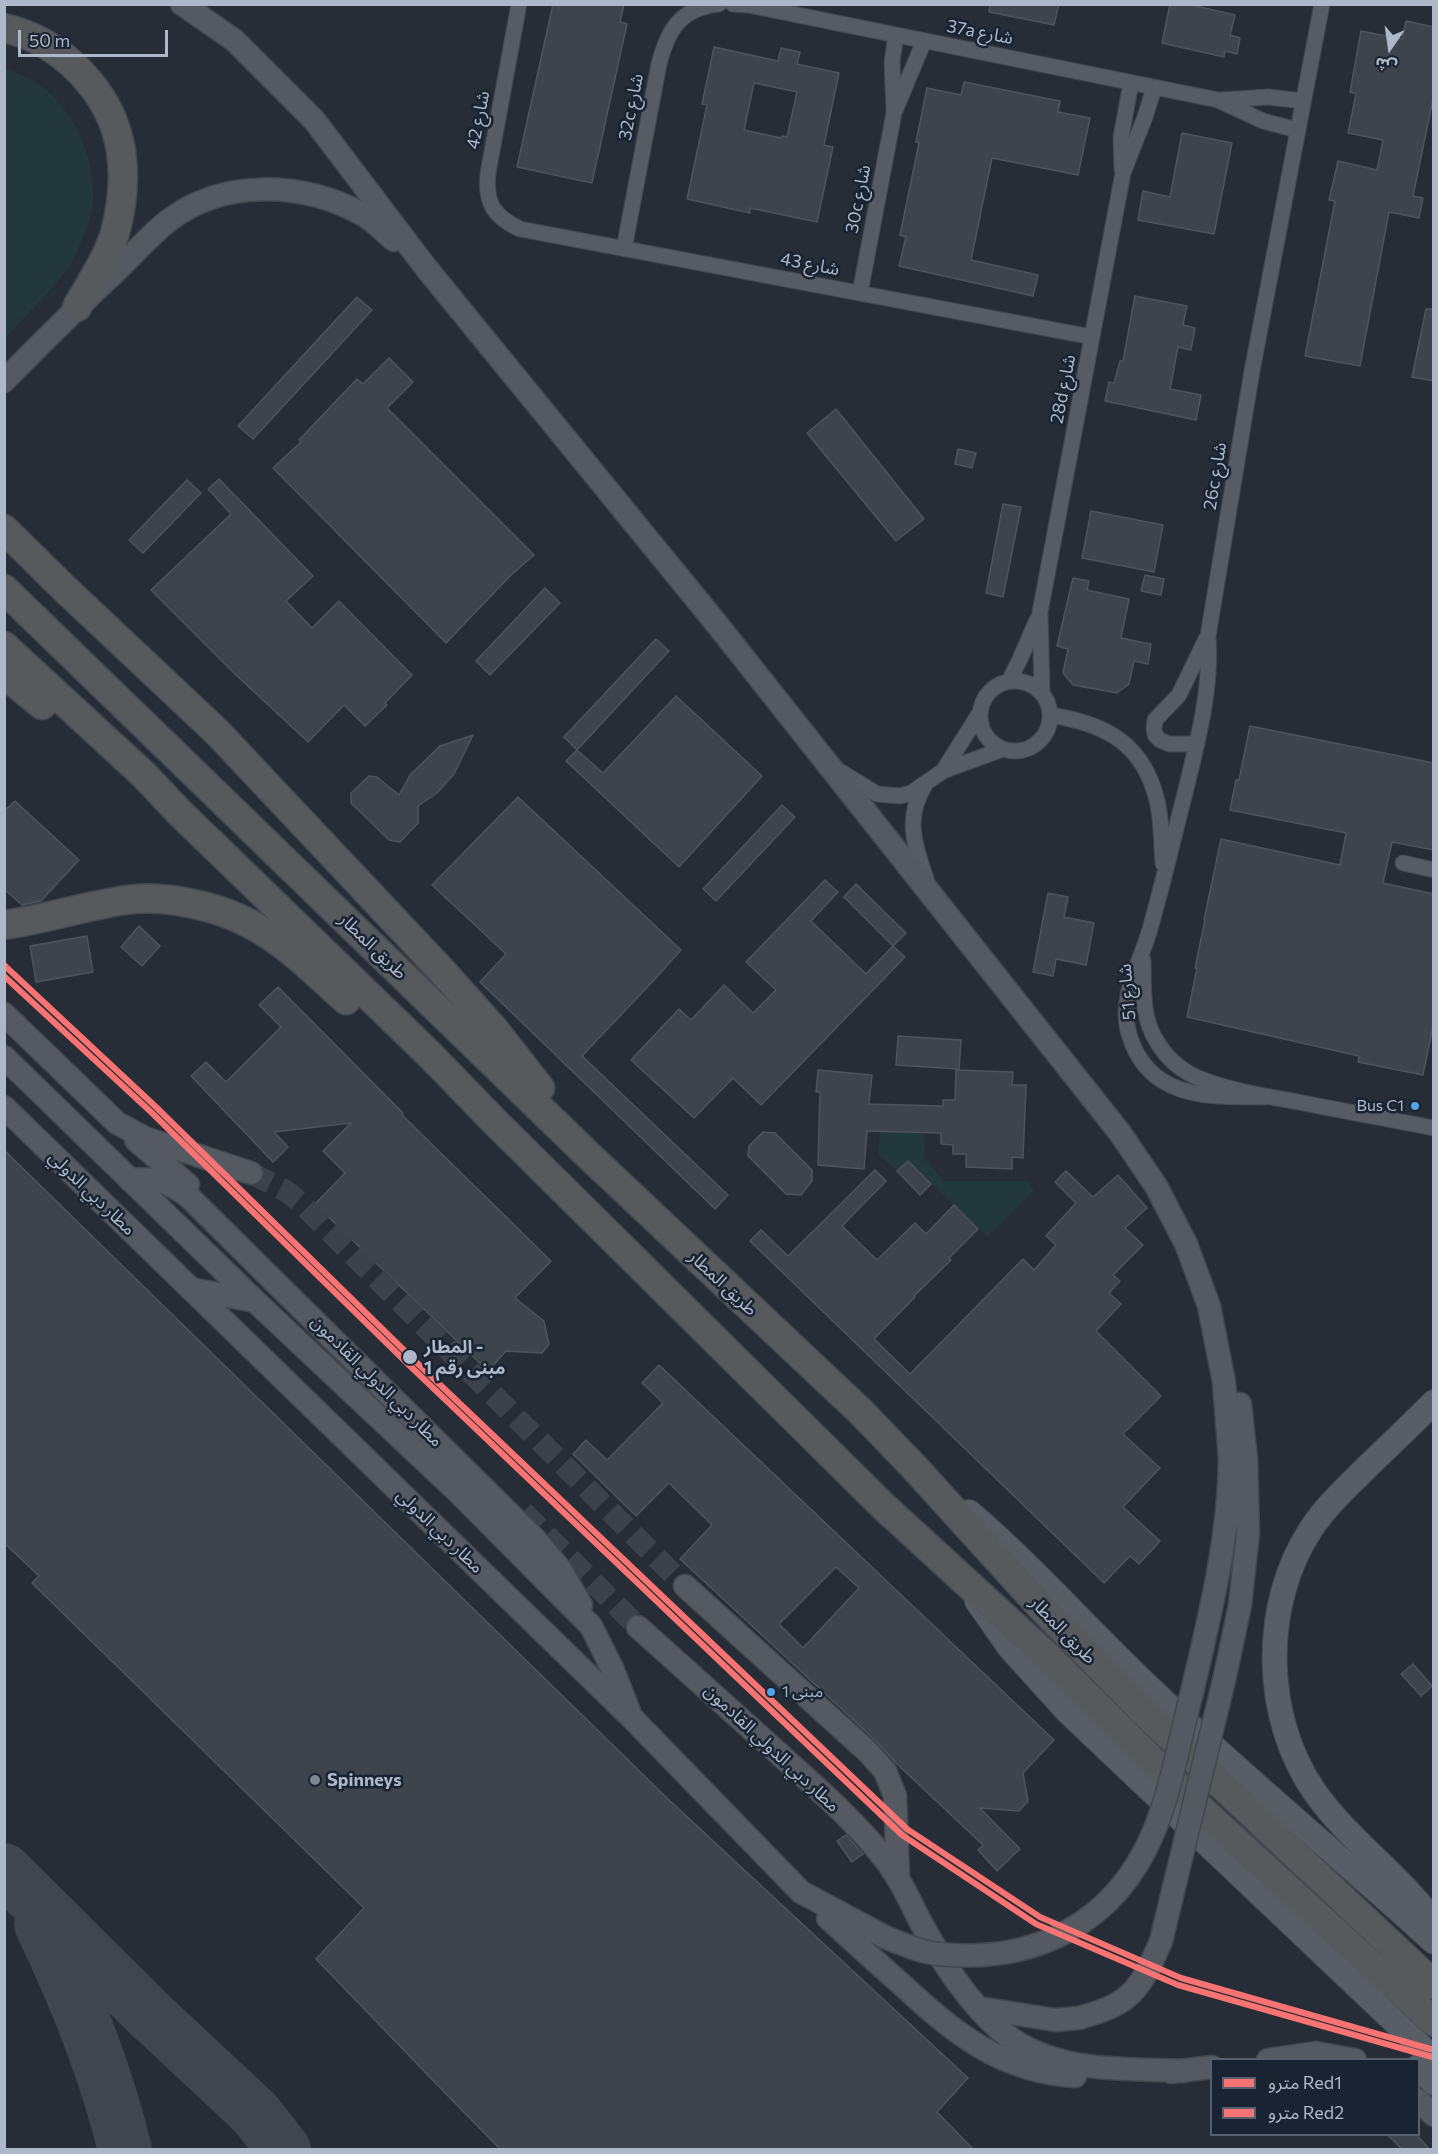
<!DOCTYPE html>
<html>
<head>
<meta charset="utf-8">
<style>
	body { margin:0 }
	#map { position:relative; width:1438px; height:2154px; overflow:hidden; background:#262d36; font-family:Commissioner,"Noto Sans Arabic",sans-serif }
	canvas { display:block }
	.frame { position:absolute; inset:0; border:6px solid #afb8c8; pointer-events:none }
	.legend { position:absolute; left:1210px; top:2058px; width:210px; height:78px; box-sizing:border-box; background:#192331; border:2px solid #555f6d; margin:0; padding:8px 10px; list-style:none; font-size:18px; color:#afb8c8 }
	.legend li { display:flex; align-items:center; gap:12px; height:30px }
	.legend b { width:30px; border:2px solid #555f6d }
	.north { position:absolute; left:1360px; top:18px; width:60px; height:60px; -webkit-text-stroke:4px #192331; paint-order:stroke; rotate:193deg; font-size:16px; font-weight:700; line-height:24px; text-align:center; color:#afb8c8 }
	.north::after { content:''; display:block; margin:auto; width:21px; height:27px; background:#afb8c8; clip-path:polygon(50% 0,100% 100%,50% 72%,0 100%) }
	.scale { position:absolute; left:18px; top:30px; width:150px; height:27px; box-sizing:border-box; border:3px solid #afb8c8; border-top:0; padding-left:8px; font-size:18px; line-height:21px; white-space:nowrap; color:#afb8c8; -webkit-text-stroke:4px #192331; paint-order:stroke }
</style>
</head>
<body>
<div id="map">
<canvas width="1438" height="2154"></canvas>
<div class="frame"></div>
<ul class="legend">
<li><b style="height:8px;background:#fa7373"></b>مترو Red1</li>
<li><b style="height:8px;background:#fa7373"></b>مترو Red2</li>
</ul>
<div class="north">ش</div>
<div class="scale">50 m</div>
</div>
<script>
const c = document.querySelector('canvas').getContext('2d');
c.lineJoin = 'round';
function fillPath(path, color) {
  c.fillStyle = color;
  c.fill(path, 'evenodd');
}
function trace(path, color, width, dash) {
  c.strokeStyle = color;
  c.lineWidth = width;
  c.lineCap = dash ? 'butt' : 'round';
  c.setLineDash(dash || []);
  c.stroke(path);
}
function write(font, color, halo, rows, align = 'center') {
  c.font = font + ' Commissioner,"Noto Sans Arabic",sans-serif';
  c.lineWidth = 5;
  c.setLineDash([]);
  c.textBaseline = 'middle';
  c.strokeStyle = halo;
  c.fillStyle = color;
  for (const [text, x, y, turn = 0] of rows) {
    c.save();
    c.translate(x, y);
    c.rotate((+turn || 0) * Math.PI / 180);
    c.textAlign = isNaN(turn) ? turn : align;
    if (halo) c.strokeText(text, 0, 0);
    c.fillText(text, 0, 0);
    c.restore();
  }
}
const green = new Path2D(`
	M4,69c56,14 89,70 89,125 1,16 -6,33 -12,48 -3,7 -6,15 -10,21 -16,25 -46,53 -66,75z
	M880,1132h44l1,27 19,22h83l7,9 -47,47 -79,-76 -11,10 -19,-17z`);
const taxiway = new Path2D(`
	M4,1870l146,145 105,98 29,37
	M41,1924c35,73 65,147 84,226`);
const building = new Path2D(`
	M553,4h71l-4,18 7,2 -35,159 -75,-16z
	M990,4h69l-5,21 -65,-13z
	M1170,4h17l48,11 -5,20 10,3 -3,16 -12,-3 -1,6 -62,-14z
	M1406,21l28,6v67l-21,102 10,2 -4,20 -30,-6 -29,154 -55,-10 30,-155 -6,-1 9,-39 39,9 6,-30 -35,-7 8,-39 -6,-2 11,-61 41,8z
	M714,47l64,14 3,-13 19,4 -3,12 42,9 -15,72 9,2 -16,75 -67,-14v5l-63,-14 20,-94 -5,-1zM754,83l43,9 -10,45 -5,-1 -1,2 -37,-8z
	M964,82l96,19 -2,11 32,6 -12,57 -86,-17 -21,102 67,15 -5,21 -134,-30 7,-29 -6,-2 19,-92 -3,-1 11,-54 34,7z
	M1182,133l50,10 -18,91 -76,-14 5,-29 27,6z
	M1135,296l52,10 -4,19 12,3 -4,22 -13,-3 -8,42 31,6 -5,25 -91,-19 4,-19 5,1 6,-22h3z
	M357,297l15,13 -119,129 -15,-13z
	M1426,309h8v72l-22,-4z
	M389,358l24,24 -26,26 147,147 -23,20 -65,68 -173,-175 28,-26 -2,-2 58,-61 6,5z
	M836,409l88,110 -28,22 -89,-108z
	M958,449l18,4 -4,15 -17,-4z
	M219,479l94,97 -27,25 26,27 27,-27 73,74 -27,28 2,2 -22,21 -21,-21 -36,37 -73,-68 -84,-84 80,-76 -23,-25z
	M187,480l14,13 -58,60 -14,-13z
	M1003,504l18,3 -18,90 -17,-4z
	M1091,511l72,14 -9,47 -72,-14z
	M1145,575l19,4 -3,16 -20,-4z
	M1073,578l16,3 -2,9 42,9 -8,39 30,6 -3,20 -14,-3 -5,23 -12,9 -44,-8 -10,-12 5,-24 -11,-3z
	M545,588l15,15 -70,72 -14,-14z
	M656,639l13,12 -92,99 -13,-13z
	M676,696l86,80 -83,91 -113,-106 11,-11 26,23z
	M1250,726l184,37v87l-42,-8 -9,41 51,11v127l-11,54 -65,-13 1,-6 -172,-39 10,-49h-2l10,-48h-1l17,-81 119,26 6,-32 -116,-23 6,-30h3z
	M473,735l-19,39 -17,19 -19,13v17l-18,19 -11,-2 -38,-37v-10l18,-17 8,1 22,18 11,-20 30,-29z
	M518,797l163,153 -26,29 -73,77 146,139 -13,14 -235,-227 26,-28 -74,-69z
	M15,801l64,59 -38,41 -19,4 -18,-16v-78z
	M782,805l13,12 -79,84 -13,-12z
	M825,880l13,12 -27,29 55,53 27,-28 12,11 -144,148 -28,-27 -39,40 -63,-58 48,-51 12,11 33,-35 29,28 23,-23 -30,-28z
	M856,884l50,49 -13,13 -49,-49z
	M1048,893l20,4 -4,20 30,6 -8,42 -30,-6 -3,17 -20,-4z
	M139,926l21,20 -18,20 -21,-19z
	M87,936l6,36 -57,10 -6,-36z
	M278,987l125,126 -1,2 149,146 -36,37 29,23 5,23 -7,9 -36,-2 -18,20 -173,-167 30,-31 -22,-22 28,-28 -77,9 14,15 -15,15 -82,-86 15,-14 20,20 55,-55 -22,-22z
	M898,1036l63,4 -2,29 -63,-4z
	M818,1070l54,5 -3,29 74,2v-6h12l1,-30 57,2 -1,13h14l-3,73 -11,-1v12l-46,-2v-13h-13v-9l-12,-1v-11l-74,-2 -3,38 -46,-4 2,-73h-4z
	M763,1132l12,1 37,37v11l-11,14 -15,-1 -38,-38 1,-10z
	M4,1150l664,649 300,279 -31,34 37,38h-473l-50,-51 -135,-140 48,-51 -332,-325 7,-7 -35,-33z
	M908,1161l23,23 -11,11 -23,-24z
	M875,1170l11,11 -44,45 35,34 38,-37 11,11 28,-29 24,24 -29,29 2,2 -37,36 1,1 -41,42 36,35 113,-115 11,11 22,-25 -10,-9 30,-33 -21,-21 11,-11 27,26 25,-22 29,33 -22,20 18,17 -30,30 7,6 -11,12 12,11 -25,27 65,65 -38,38 37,34 -37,39 37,34 -21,23 -9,-8 -26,27 -354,-342 11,-11 27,26z
	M659,1365l395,375 -31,33 5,28 -9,10 -39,-3 40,41 -23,22 -19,-21 5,-5 -87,-82 -20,-22 -196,-182 32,-34 -43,-42 -33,33 -63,-62 13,-14 21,20 56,-57 -21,-20zM836,1567l23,21 -56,60 -24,-24z
	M1413,1664l19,22 -11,10 -20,-22z
	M846,1835l17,19 -11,8 -15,-21z
	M1387,2134h29l14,16h-27z`);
const secondaryTunnel = new Path2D(`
	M251,1173l35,18 15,12 384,383
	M523,1512l115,115`);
const street = new Path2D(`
	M519,4l-31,169c-3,30 5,43 32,56l572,108
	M733,4l15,1 470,95 45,21 34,9
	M1221,100l47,-3 35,4
	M894,110l-2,-48 4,-27
	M1122,170l-1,-33 10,-54
	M624,249l35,-185c9,-35 22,-56 60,-60
	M860,293l34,-180 30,-72
	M980 716a35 35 0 1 1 70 0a35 35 0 1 1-70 0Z
	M1009,681l11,-22 17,-39
	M1042,692l-2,-80 83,-439 22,-56 9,-29
	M1051,715c48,8 87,24 103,75 8,23 7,50 9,74
	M1197,744h-28l-9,-4 -5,-5 -1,-7 1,-8 24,-25 27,-56
	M943,771l36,-57
	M841,772l36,22 23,2 11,-3 32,-22 60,-22
	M925,785c-22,35 -9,63 3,100
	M1403,863l31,7
	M1143,960c1,27 -2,56 13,80 9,16 23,29 40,37 30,13 70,19 102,25 45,9 90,17 136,26
	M1265,1097c-55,0 -117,3 -136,-63 -11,-36 11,-70 21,-105 13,-46 24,-93 36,-140 12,-49 26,-102 22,-153l44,-265 70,-367`);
const secondary = new Path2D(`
	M182,4l52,36 80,80 113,149 289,354 404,510 36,53 30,58 23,62 15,76 6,78
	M4,381c37,-37 73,-74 111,-109 18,-17 34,-36 53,-51 56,-43 135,-39 194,-7 12,6 22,18 32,26
	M4,1014l113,109 28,15 106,35
	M4,1057l251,244 204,192 132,133 21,42 17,43
	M4,1107l628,611 169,174 86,46
	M136,1140l52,45
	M130,1180c24,-3 40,2 59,17l345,341 26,31 21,36
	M191,1289l64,12
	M1240,1404l6,55
	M685,1586l182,165 18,20 10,25 3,80
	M638,1627c46,41 92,83 138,124 36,33 73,64 104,102 17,20 27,42 39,66 22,41 49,85 86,115 50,40 120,34 179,37
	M828,1918c24,22 48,44 72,65 52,48 100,89 175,93
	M979,2008l76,12 24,-2
	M1268,2060l48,-7 39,7
	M1171,2072l41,-5
	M1418,2100l16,15`);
const primary = new Path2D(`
	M1434,1402c-23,23 -46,45 -69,67 -19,19 -39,37 -54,60 -50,76 -48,188 3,262 34,49 85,83 120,131
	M969,1512c65,55 121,120 183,178 91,87 189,167 282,252
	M977,1601l33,47 57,63 367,348
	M1418,2067l16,16`);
const highway = new Path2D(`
	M4,28c58,13 108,65 117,123 4,27 1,56 -6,82 -8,26 -25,51 -38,74
	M4,529l62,61 151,142 225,239 51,57 47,60
	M4,589l582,564 275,259 53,55 129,142 99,101 292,275
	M4,646l140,129 35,37 251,243 64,66 389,385 166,152 156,155 229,209
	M4,674l38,31
	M4,925c42,-6 81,-19 122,-25 21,-3 42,-1 63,3 71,13 106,51 157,97`);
const secondaryBridge = new Path2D(`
	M887,1938c16,6 35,15 52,16 96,10 177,-31 215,-123 18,-44 26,-93 38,-139 18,-77 37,-153 38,-232
	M1079,2018c16,-5 35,-10 48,-21 17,-14 25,-36 34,-56l64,-265 15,-71 8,-72 -2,-74`);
const metro1 = new Path2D(`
	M4,965l152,142 258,253 493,469 133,88 141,61 253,72`);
const metro2 = new Path2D(`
	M4,976l147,136 258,253 493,470 134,89 142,61 254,72`);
const markers = [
	[1415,1106,5,"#53a3e8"],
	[410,1357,8,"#afb8c8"],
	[771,1692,5,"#53a3e8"],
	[315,1780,6,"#7f8795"]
];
const busNames = [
	["Bus C1",1404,1106],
	["مبنى 1",782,1692,"left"]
];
const streetNames = [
	["37a شارع",980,32,11],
	["32c شارع",631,107,-79],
	["شارع 42",478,120,-79],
	["30c شارع",858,199,-79],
	["شارع 43",810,264,11],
	["28d شارع",1063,389,-79],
	["26c شارع",1215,476,-81],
	["طريق المطار",373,946,44],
	["شارع 51",1127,992,-95],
	["مطار دبي الدولي",92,1193,44],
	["طريق المطار",723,1283,43],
	["مطار دبي الدولي القادمون",377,1381,45],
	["مطار دبي الدولي",440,1531,44],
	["طريق المطار",1063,1630,46],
	["مطار دبي الدولي القادمون",772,1748,43]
];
const stopNames = [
	["المطار -",424,1347],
	["مبنى رقم 1",424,1368]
];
const poiNames = [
	["Spinneys",327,1780]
];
fillPath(green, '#23383c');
trace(taxiway, '#40464e', 54);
fillPath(building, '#3e444c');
trace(building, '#4e545e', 1.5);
trace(secondaryTunnel, '#3b424c', 22, [22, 11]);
trace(street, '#43474e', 17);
trace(secondary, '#43474e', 25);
trace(primary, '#434952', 26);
trace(highway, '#434851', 31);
trace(street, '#565b64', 15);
trace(secondary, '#555a62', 22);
trace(primary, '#595e66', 24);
trace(highway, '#575a5d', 28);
trace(secondaryBridge, '#43474e', 25, []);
trace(secondaryBridge, '#555a62', 22);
trace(metro1, '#fa7373', 6);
trace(metro2, '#fa7373', 6);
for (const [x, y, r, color] of markers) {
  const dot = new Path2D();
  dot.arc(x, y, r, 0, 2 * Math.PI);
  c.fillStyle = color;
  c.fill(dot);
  trace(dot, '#192331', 2);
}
write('16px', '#afb8c8', '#192331', busNames, 'right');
write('18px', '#afb8c8', '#192331', streetNames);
write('bold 18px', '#afb8c8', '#192331', stopNames, 'left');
write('bold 18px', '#afb8c8', '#192331', poiNames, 'left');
</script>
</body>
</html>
